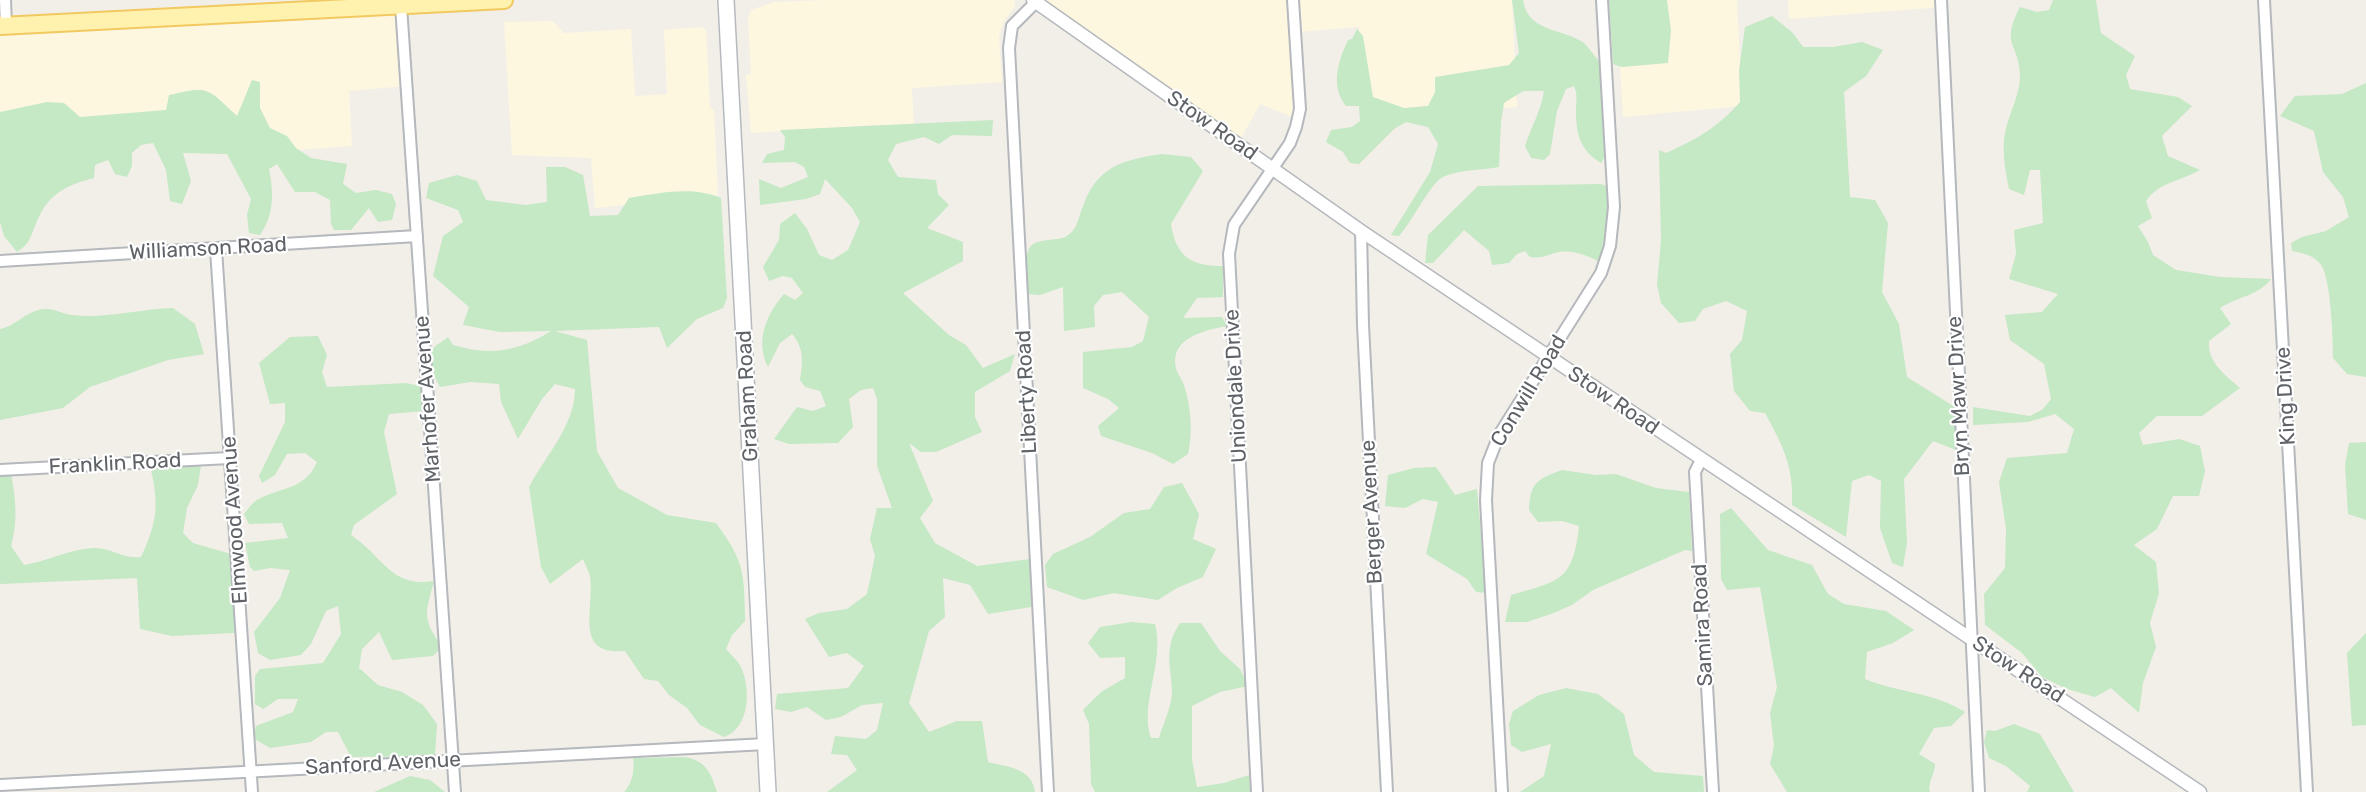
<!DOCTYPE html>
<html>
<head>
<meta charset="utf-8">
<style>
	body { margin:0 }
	canvas { display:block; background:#f1efe8 }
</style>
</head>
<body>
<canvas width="2366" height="792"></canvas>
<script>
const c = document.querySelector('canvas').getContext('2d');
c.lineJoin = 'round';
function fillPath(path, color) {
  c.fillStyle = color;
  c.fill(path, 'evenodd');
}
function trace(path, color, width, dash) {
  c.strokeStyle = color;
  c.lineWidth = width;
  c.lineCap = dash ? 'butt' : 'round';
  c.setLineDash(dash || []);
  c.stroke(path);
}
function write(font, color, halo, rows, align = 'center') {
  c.font = font + ' Rubik,sans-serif';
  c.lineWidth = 4.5;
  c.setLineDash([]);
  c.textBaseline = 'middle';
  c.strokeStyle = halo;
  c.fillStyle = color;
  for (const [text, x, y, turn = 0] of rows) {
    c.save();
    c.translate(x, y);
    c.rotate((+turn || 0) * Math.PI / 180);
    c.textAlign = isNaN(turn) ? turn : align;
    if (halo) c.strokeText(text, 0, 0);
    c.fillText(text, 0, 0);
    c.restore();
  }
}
const commercial = new Path2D(`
	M0,0l6,25 396,-23 4,84 -57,5 3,55 -99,7 -253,-27z
	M827,0h188v6l-12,17 -4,14 3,45 -90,6 2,38 -37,-1 -126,8 -5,-58 5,-1 -3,-56 3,-8 23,-8z
	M1036,0h255l4,118 -35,-14 -21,38z
	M1293,0h219l5,107 -154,10 -4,-90 -64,5z
	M1660,0h77l5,106 -119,11 -4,-68z
	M1788,0h153l1,7 -153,12z
	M553,21l11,12 67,-4 4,67 32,-2 -3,-64 37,-3 5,3 4,77 4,4 4,84 -123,13 -4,-50 -79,-3 -8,-133z`);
const green = new Path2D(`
	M1512,0h11c5,33 40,28 61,43 4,4 11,13 15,18 6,11 7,75 8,92l-6,10c-21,-13 -25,-28 -25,-53 0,-10 2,-15 -2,-24l-8,3 -9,22 -7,43 -6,6 -13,-2 -6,-12c6,-19 16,-35 19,-55h-21l-19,12 -3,19 -2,45c-16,3 -47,3 -59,12 -11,8 -29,44 -41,57l-8,-1 39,-63 8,-28 -10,-17 -22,-5 -12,7 -35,35 -9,-1 -7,-11 -17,-10 5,-12 21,-3 8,-6 -1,-15h-13c-16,-20 -8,-44 2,-66l4,-1 5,-10 6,7 10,61 31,11 24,-2 7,-14v-15l74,-12 10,-12z
	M1609,0h58l4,30 -3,33 -46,4 -9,-3z
	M2053,0h43l5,33 34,23 -9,19 4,14 48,8 14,9 -30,30 6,20 32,14c-19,11 -41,12 -54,31l6,17 -14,8 10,16 5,13 23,15 44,7 51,2c-15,18 -30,16 -51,29l11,16 -22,17c-2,21 16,34 31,47l-38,28h-45l-18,17 4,12 36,-6 21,7 5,25 -6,25h-26l-16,33 -23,16 22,17 3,31 -9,30 6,24 -13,36 -4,30 -28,-25 -16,9 -28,-8 -25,-12 -20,-24 -37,-28 -1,-31 21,-26 1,-39 -7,-47 8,-24 60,-5 7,-24 -19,-15 -27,8 -55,3v-18l57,9 13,-7 8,-10 -7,-35 -34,-24 -5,-25 37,-3 16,-18 -49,-15 7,-25 -2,-24 29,-7 -3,-53h-10l-6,25 -15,-6c-4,-20 -8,-41 -3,-61 4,-15 13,-33 14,-49 1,-36 -21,-32 0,-72l17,5 12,-2z
	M1772,16l21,17 10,14h30l29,-5 21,8 -17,26 -22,16 6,105 25,3 13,23 -6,69 17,32 8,53 48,30 1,43 -23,-9 -29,38 3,64 -4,24 -11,-4 -12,-35 1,-47 -12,-6 -17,6 -6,56 -54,-32c2,-38 -9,-59 -27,-92l-15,-2 -16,-20 -4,-37 12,-14 5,-29 -21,-10 -23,8 -8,12 -16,2 -18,-20 -4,-18 4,-45 -2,-90 7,3c30,-13 52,-26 74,-51l-1,-32 6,-43z
	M252,80l8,2v26l10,20 17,8 9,12 15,10 36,6 -4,20 13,9 20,-3 16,4 4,10 -4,16 -14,2 -9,-14 -18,22h-17l-3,-6 -1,-24 -15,-8h-20l-18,-28 -8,5c5,24 5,46 -9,66l-11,-2 -2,-18 4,-16 -24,-45 -44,-1 8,28 -9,23 -12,-3 -4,-31 -13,-27 -12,2 -9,8v13l-5,11 -12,-3 -7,-14 -13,5 -1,13c-31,8 -47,17 -59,48 -5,13 -6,18 -18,26l-13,-16 -4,-14v-110l47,-10 17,1 16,14 86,-7 3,-15c41,-9 37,-8 68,21z
	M2366,83v294l-19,-3 -14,-16c0,-18 -2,-80 -12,-93 -7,-10 -18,-12 -29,-14l-1,-8 11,-6 24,-6 23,-14 -6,-20 -20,-25 -9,-41 -34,-15 15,-20 47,-2z
	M993,120l-1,16 -40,-1 -13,9 -15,-7 -28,7 -8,16 10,17 38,3 2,14 11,11 -22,23 36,14v19l-60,32 46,42 17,10 17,23 32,-14 -5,17 -35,21v25l7,15 -46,20h-15l-12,-9 24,58 -13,17 15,25 42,23 53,-7 3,13 -2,35 -43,7 -18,-29 -27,-7 2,39 -16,14 -20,72 20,29 28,-11h25l6,41c20,5 44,6 47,30h-208l30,-22 -10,-15 -16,-1 4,-18 31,3 11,-9 6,-27 -21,2 -21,12 -15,3 -19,-13 -16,5 -16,-3 2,-15 71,-6 16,-22 -17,-13 -18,4 -24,-38 14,-6 28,-4 20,-15 8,-38 -5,-17 7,-31h15l-15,-42v-67l-4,-11 -12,2 -12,9 4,28 -15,16 -49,1 -15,-5 23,-32 16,4 13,-5 -6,-15 -15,-4 -5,-7c3,-17 4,-33 -8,-46l-12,9 -12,24c-13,-26 -2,-52 16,-73l11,6 8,-7 -11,-15 -9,-2 -14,5 -6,-14 16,-27 1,-16 15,-11 12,16 12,26 13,5 16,-10 12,-28 -8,-14 -27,-29 -5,15 -14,5 -46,6 -1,-26 22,9 27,-11 -4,-10 -9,-5 -33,1 5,-9 17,-4 1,-13 -5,-7z
	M1162,154l29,3 12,14 -32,53c5,33 20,42 52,42v31l-26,1 -14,20 39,-1 5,9c-22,4 -58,12 -51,42 1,6 6,11 8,17 7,21 9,48 4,69l-15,10 -21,-11 -51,-17 -3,-10 21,-18 -11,-9 -25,-11v-36l49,-5 11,-6 6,-24 -27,-25 -19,3 -9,11 1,21 -31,4 -1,-44 -23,8 -15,-1c2,-11 -1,-37 4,-45 5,-12 28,-7 38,-13 10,-6 11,-17 15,-27 14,-42 39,-49 80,-55z
	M546,167h19l18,8 7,41 28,-1 11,-17c32,-5 62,-12 92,0l6,100 -4,10 -26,11 -30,29 -8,-21 -104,4 32,9 10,111 21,37 49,27 49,8c29,39 28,51 29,98l-13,14 -6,14c5,6 12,12 15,18 10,22 9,61 -17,70l-24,-12 -13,-17 -18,-13 -11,-14 -14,-2 -19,-28c-52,5 -30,-42 -35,-74 -1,-6 -5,-12 -7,-18l-33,25 -9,-17 -12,-80c17,-32 46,-62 46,-98l-20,-5 -13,15 -24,40 -17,-37 -2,-18 -29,-2 -30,5c-5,-10 -14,-26 -7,-38 3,-5 11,-8 15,-12l5,8c36,11 65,7 98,-14l-51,1 -37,-7 6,-18 -36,-31 10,-40 20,-14 -5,-12 -32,-12 3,-15 28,-8 20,6 9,19 40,5 21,-3z
	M1601,184l8,3c0,22 5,57 -11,74 -13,-6 -24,-11 -39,-9 -11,2 -16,7 -29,5l-5,-6 -8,3 -8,9 -17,2 -3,-14 -25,-21 -31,33h-8l3,-28 50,-49z
	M173,308l22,16 9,30 -36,6 -78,27 -27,21 -63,12v-91c17,-3 26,-19 45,-20 9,-1 18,5 27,6 33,4 67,-6 101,-7z
	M318,336l9,19 -5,17 5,15 79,-4 19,4v24l-36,3 -5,18 13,62 -43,31 -3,10c32,21 39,53 83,46 -9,34 -12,37 8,66l-9,9 -41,4 -13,-28 -17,17 -3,19 19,17 24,7 21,13 14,19 -2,32 -84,1 -13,-25h-12l-15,10 -41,6 -17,-10 3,-12 37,-14 5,-13h-20l-15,10 -8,-5v-28l5,-7 63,-6 18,-29 -3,-28 -12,5 -15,33 -10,11 -31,5 -12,-7 -4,-21 26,-34 10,-28 -20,-2 -16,3 -4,-4 -5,-24 43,-5 -6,-15 -33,1 -5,-10c4,-5 8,-11 13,-14 25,-14 47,-9 60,-38l-12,-9 -18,1 -12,21 -13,8 -3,-7 26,-54v-19l-15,1 -11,-41 31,-26z
	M2366,442v78l-18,-6 -3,-49 4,-22z
	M201,465l-3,20 -11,23 -4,25 10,10 38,11 4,79 -63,3 -32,-7 -3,-51 -137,6v-109l11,-1c5,26 7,47 0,72l13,19c24,-4 43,-15 68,-17 21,-1 28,11 49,9 17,-36 18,-54 9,-91z
	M1436,467l19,28 22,-6 9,104 -10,-1 -9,-13 -41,-25 12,-52 -15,-3 -18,9 -20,-2 3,-31 26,-7z
	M1562,470l34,5 20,-1 40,14 33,4 3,59 -7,-1 -92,40 -21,15 -21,9 -24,8h-22l6,-27c49,-14 62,-14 68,-69l-17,-5 -24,1 -9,-12c1,-27 8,-31 33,-40z
	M1182,483l17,31 -6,25 23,10 -13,28 -26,11 -19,12 -44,-7 -31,7 -36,-13 -2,-22 8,-11 37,-17 34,-24 26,-4 14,-22z
	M1731,508l37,42 44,15 16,29 16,10 42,7 28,19 -21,13 -26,9 -2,27c33,14 69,13 100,33l-14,14 -17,2 -15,26 16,10c0,10 -8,19 -5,28h-143l-17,-28 4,-18 -4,-33 7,-26 -17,-100 -33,3 -6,-11 -1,-65z
	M1132,622l23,2c10,41 -16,79 -4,114h8c4,-14 13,-32 13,-46 -1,-28 -9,-43 8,-69h21l19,28 20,18 8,17 -28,6 -28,14v54l5,27 27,-4 25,-8 1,17h-155l-4,-8 -2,-60 -6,-14 18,-18 24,-14v-21l-25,1 -12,-15 12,-16z
	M2366,633v92l-14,1 -5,-73z
	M1566,688l32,6 26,20 10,41 20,17 49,4 1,16h-184l24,-16 7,-32 -29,8 -11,-7 -2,-21 4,-13 26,-16z
	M2014,724l26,10 34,58h-47l3,-6 -24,-20 -17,-8 -5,-16 3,-12 8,1z
	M684,757c21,3 27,15 33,35h-93c8,-8 11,-23 9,-34z
	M410,776l20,4 15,12h-71z`);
const minor = new Path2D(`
	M5,0l1,25
	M1941,0l38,792
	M2264,0l43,792
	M1036,2l-24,24 -3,22 39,744
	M401,6l54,786
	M1361,231l2,94 24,467
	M216,249l36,543
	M0,261l417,-25
	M1701,460l-6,12 18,320
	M0,470l229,-12
	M0,785l766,-41
	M1257,792l-28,-538 5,-29 56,-82 6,-16 4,-18 -7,-109
	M1502,792l-16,-292 2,-37 11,-28 102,-162 9,-27 4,-39 -12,-207`);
const tertiary = new Path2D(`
	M1033,0l328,231 839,561`);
const secondary = new Path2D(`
	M726,0l42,792`);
const primary = new Path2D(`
	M0,26l504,-26`);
const streetNames = [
	["Stow Road",1212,126,35],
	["Williamson Road",208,249,-3],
	["Uniondale Drive",1236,386,-93],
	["Conwill Road",1529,391,-59],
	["Liberty Road",1027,392,-93],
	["Graham Road",748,396,-93],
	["Bryn Mawr Drive",1959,396,-93],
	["King Drive",2286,396,-93],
	["Marhofer Avenue",428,399,-94],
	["Stow Road",1613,401,34],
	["Franklin Road",115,464,-3],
	["Berger Avenue",1372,512,-93],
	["Elmwood Avenue",235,520,-94],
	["Samira Road",1703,625,-93],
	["Stow Road",2018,670,33],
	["Sanford Avenue",383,764,-3]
];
fillPath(commercial, '#fef7e0');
fillPath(green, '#c5e8c5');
trace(minor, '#b5b8bc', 14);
trace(tertiary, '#b5b8bc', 15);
trace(secondary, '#b6babf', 18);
trace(primary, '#f2c960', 20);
trace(minor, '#fff', 10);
trace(tertiary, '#fff', 12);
trace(secondary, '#fff', 15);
trace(primary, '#fff2af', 16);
write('21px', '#5f6368', '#fff', streetNames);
</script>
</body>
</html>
